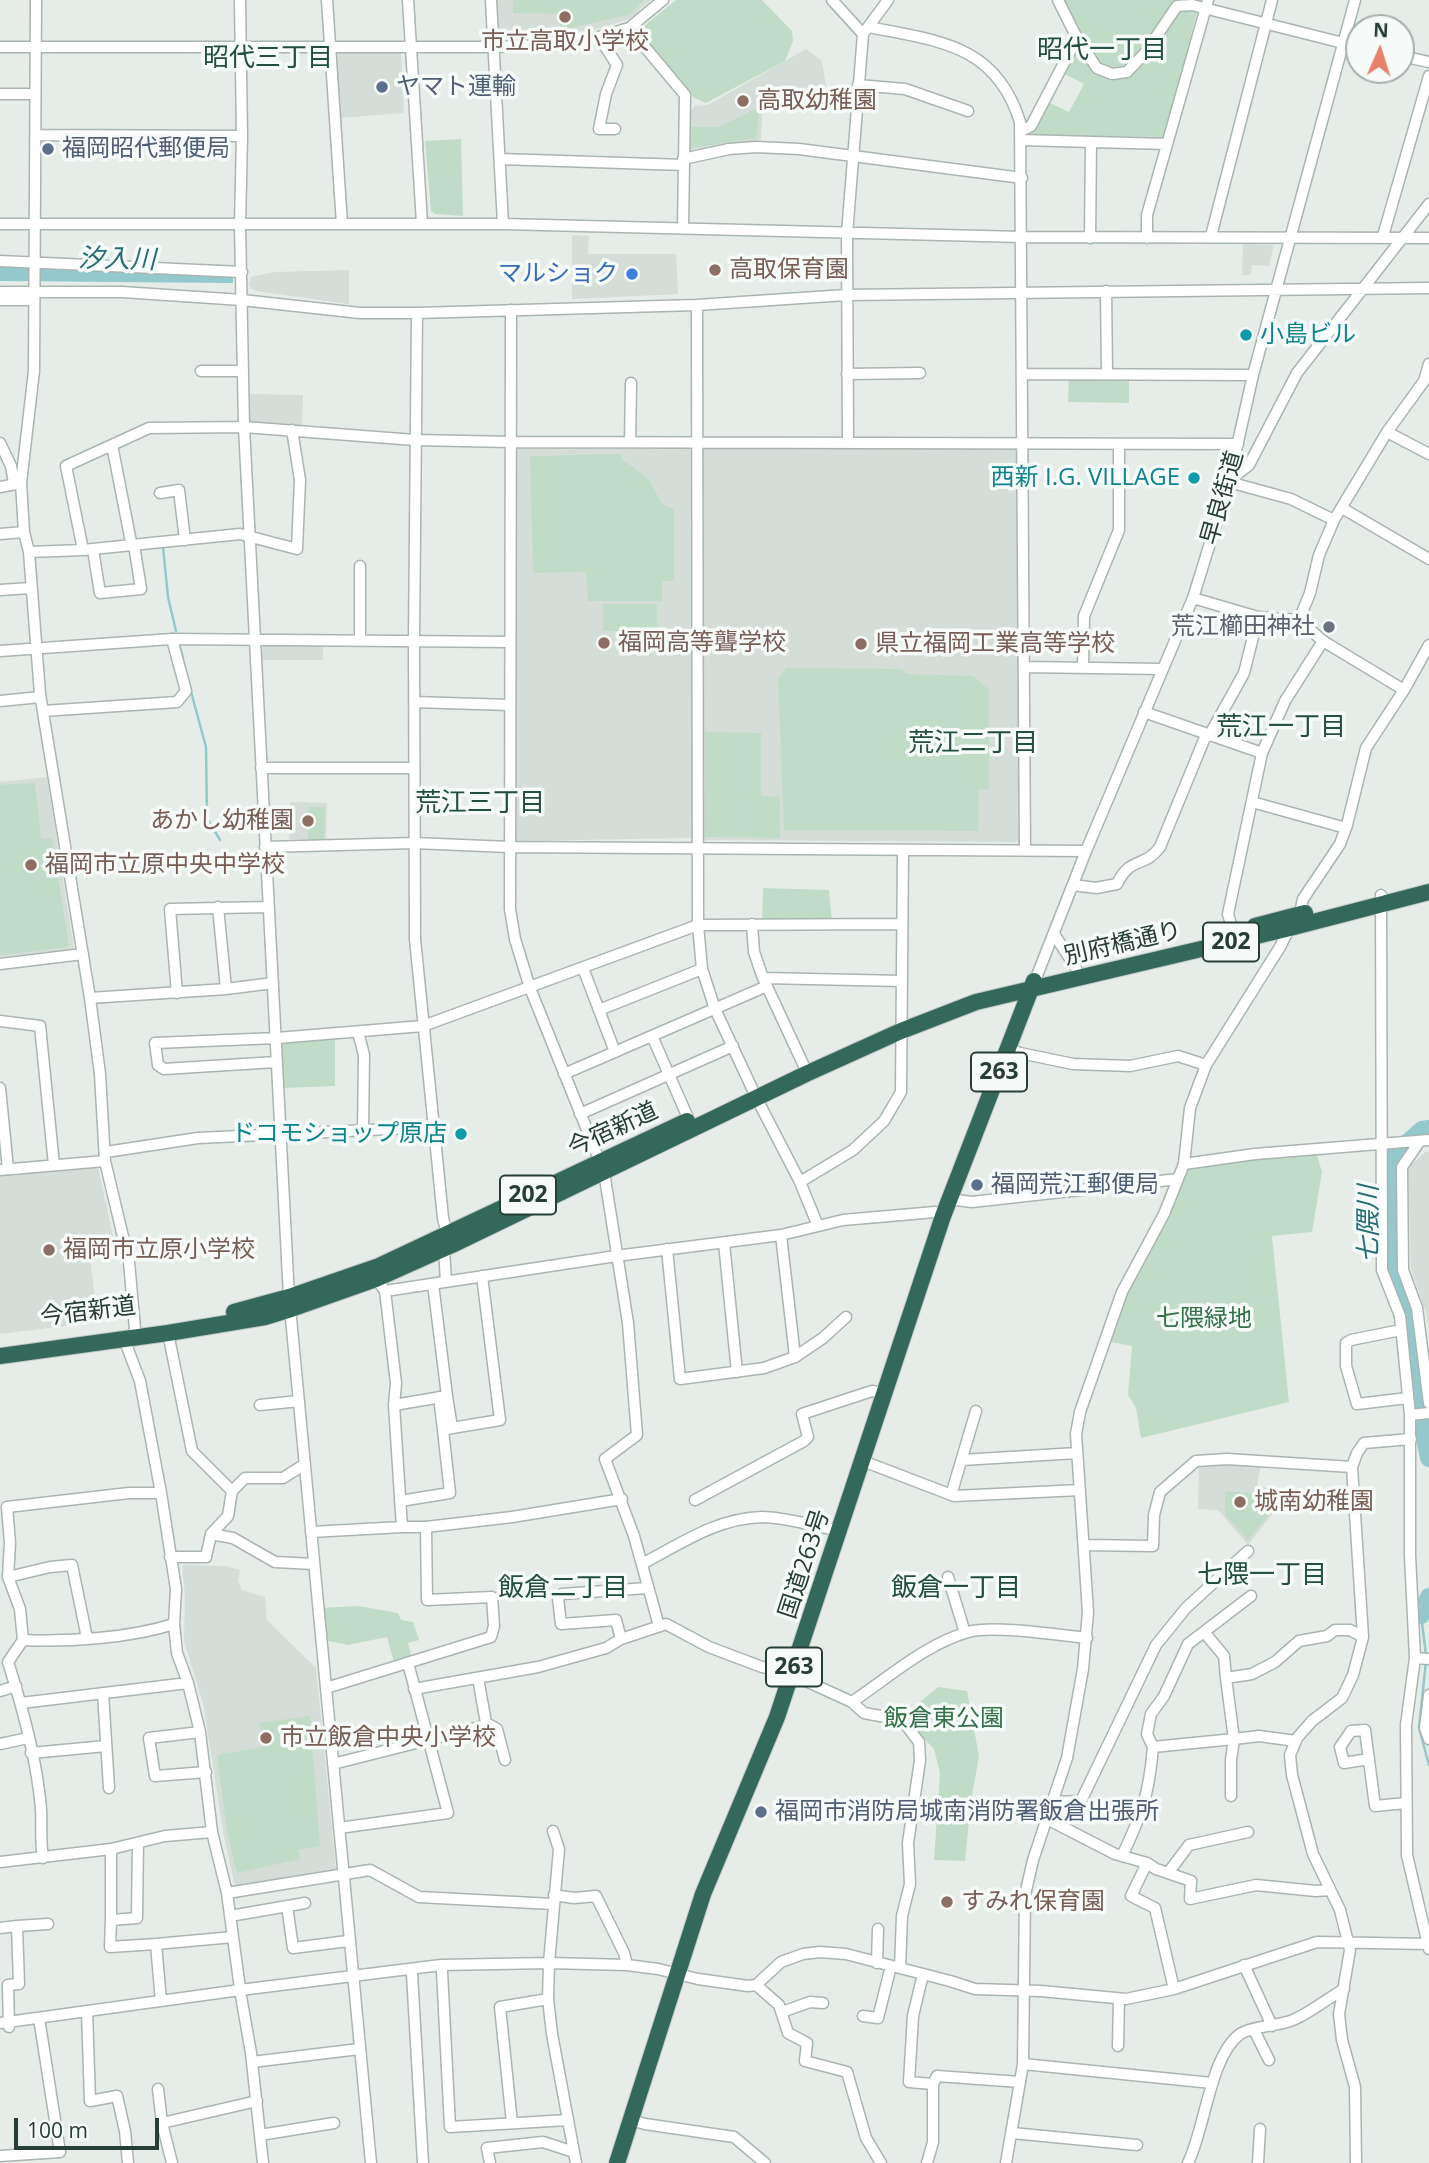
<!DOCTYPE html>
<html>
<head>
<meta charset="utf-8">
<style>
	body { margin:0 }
	#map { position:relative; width:1429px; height:2163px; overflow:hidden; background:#e6ede9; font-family:"Open Sans",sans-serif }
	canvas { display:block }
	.north { position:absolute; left:1345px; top:14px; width:70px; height:70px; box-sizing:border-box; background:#f6faf8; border:2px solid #a3afaa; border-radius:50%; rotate:3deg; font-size:19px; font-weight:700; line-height:28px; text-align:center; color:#263e36 }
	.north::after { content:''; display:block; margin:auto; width:24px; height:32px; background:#e6816b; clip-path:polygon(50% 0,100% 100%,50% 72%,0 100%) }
	.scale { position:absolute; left:14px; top:2118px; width:145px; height:32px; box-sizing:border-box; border:4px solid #263e36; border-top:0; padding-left:9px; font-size:21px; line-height:24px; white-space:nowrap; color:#263e36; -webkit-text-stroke:5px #f6faf8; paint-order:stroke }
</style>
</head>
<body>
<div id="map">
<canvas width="1429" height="2163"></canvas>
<div class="north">N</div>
<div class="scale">100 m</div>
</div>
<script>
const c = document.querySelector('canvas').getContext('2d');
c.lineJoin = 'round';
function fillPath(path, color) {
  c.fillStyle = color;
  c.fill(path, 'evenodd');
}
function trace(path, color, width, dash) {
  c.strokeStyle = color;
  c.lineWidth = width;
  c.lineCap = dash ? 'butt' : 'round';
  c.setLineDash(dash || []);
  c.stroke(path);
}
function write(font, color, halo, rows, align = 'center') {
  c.font = font + ' "Open Sans","Noto Sans JP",sans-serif';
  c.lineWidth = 7;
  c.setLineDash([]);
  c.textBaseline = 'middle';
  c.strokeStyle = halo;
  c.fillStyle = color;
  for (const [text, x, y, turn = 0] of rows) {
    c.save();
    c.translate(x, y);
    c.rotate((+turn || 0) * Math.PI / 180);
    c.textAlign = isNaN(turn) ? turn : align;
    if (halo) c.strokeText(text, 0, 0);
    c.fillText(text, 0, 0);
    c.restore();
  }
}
const built = new Path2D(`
	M497,0h154l-22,19 -57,18 -68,1 -5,-5z
	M806,49l16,12 4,26 -47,13 -16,1 -2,39 -73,11 1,-38 6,-7 13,-1z
	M401,51l3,62 -63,5 -5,-65z
	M572,235l17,1 -1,18h88l2,40 -106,5z
	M1243,244l31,1 -5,21 -17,-1 -1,10h-9z
	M349,270v34l-94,-13 -6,-5 2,-9 24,-5z
	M248,394l55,1 -1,32 -50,-4 -4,-3z
	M517,448l173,1 3,389 -178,3z
	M703,448h316l2,394 -319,-2z
	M263,643h60v17h-61z
	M47,777l27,172 -74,8v-175z
	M290,802l37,1 -1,37 -37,-1z
	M1429,1151v179l-3,-17 -15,-44 -3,-101 17,-16z
	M98,1166l16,76 -16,3 1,11 -9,2 8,64 -98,12v-160z
	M1199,1463l62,1 -4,21 31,9 -40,51 -30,-35 -20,-1z
	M182,1565l44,1 14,4 -2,11 4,9 23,7 2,23 49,48 20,202 -101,16 -11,-49 -21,-134 -19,-62 1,-45z`);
const green = new Path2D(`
	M513,0h131l-15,15 -69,15 -1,-16 -46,-1z
	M676,0h86l30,31 1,10 -8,20 -79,42 -12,-5 -52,-61 2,-11z
	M1064,0h136l-11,43 -4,24 -3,2 -2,5 3,2 -1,7 -5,3 -2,8 2,4 -4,4 -10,35 -132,-2 17,-33 21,10 15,-28 -19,-10 13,-27 -6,-10 2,-16z
	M760,107l-4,31 -65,10 1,-21h27z
	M461,139l2,77 -28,-2 -4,-3 -6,-70z
	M1069,377l60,1v25l-61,-1z
	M621,454l1,6c9,6 20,12 27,21 9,11 9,26 25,27v73h-12v20h-74l-2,-29 -53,1 -3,-117z
	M603,604h54v27h-54z
	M787,668l114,1 6,5 66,2 16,14v99h-10l-1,42 -194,-1 -6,-152z
	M705,732l56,1v63l19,1v41l-75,-1z
	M35,783l6,56 11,-1 17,109 -69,8v-170z
	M308,807h17l-1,32h-16z
	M763,888l66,2 3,33 -70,-1z
	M335,1039v47l-51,2 -2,-45z
	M1316,1152l6,20 -10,60 -40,4 17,166 -148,36 -5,-30 -8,-13 4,-49 -22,-4 15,-46 60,-129z
	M1225,1491l35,3 21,6 -33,40 -23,-26z
	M358,1606l40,7 3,7 12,2 6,18 -11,3 4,15 -18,5 -7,-26 -39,8 -24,-5 -3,-32z
	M938,1687l29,4 12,65 -8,45 -6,60 -31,-1 6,-87 -6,-24 -31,-33z
	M310,1716l10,130 -22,4 2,9 -63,14 -10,-42 -10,-76 46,-8 -4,-24z`);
const water = new Path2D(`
	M0,267l233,9v7l-233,-2z`);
const stream = new Path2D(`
	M163,547l5,50 8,34
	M179,644l4,14
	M190,688l16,59 1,71 13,22
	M1421,1615l5,40
	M1426,1661l-7,67 10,37`);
const river = new Path2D(`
	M1429,1129l-7,1 -26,23 -3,82 2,38 14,37 11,73 1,35 8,40
	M1421,1615l8,-18`);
const minor = new Path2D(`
	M36,0l-2,371 -13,112 3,49 5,20 11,142 50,304 10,76 5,87 24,101 6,67
	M240,0l2,136 -2,89 4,202 45,870 82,866
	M327,0l15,224
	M408,0l14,223
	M491,0l12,224
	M832,0l31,34
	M869,27c69,14 127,17 151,95l5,728
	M629,28l56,67 -2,133
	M599,37l18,28 -11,29 -7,35h16
	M1077,38l20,30 15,6 15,-2 18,-19 32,-47 15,-1 167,42
	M0,47h494l82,-3 53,-16 34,-28
	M1401,56l28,6
	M858,85l47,4 63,22
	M0,94h35
	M1021,131l10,-5 46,-88 -19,-38
	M36,135l206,1
	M1021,140l146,4
	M500,159l184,6
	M683,159l46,-10 27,-2 43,2 223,29
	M0,224h503l519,13 407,1
	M1211,236l61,-236
	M1383,236l46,-160
	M1090,238l1,-96
	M1147,238v-23l61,-215
	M0,261l242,11
	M1106,291l1,83
	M0,292h122l120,8 118,13h57l280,-8 149,-10 583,-7
	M0,300h33
	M697,305l1,620 4,44 13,40 42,90 43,83
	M511,310l-1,599 5,30 15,49 74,184 24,151 9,112 -32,24 29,77 25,90
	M417,313l-3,327 1,299 28,279 4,17
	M201,371h42
	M847,374l73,-1
	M1022,374l231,1
	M1387,432l37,-51 5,-17
	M630,442l1,-59
	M0,443l11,23 3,17
	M848,443l-1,-209 16,-200 25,-34
	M1231,473l9,-1 9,-7 48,-92 132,-169
	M1229,482l62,17 43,21 53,-88 42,22
	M0,487l21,-4
	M160,493l19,-3 6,50
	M1342,508l87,51
	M0,534l24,-2
	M83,550l157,-16 57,15 3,-69 -8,-50
	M93,550l7,43 41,-4 -7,-44 -3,-3 -19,-97
	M29,552l54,-2 -17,-84 83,-38 95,-1 171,13 96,2 727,2
	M0,590l31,-2
	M1193,598l65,19 41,3 24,21
	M1299,620l11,-27 9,-38 15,-35
	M360,640v-74
	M0,651l172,-12 337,3
	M1024,667l138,2
	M1083,667l1,-51 35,-86v-86
	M0,701l40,-4
	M414,702l95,3
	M43,711l134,-9 9,-11 -14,-52
	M1144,712l118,41
	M1209,736l35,-63 14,-56
	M261,768h153
	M1252,802l94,26
	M265,847l149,-4 95,4 577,4
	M1073,885l23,3 21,-4c14,-29 27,-15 43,-37l46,-112
	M1381,895l1,375 18,46 10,99v140l5,103 -9,67 1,130 22,94
	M218,907l8,82
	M1299,917l4,-18 37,-55 7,-19 19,-77 38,-58 25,-45
	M752,924l2,28 9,26 139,3
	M1054,934l22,34
	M1236,941l-8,-27 34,-161 23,-52 38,-60 81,49
	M0,964l83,-10
	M583,968l32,84
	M1036,978l50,-127 107,-253 36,-116 24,-107 102,-375
	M764,980l40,86
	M177,993l-7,-84 98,-2
	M90,998l136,-9 47,-6
	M599,1010l103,-41
	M0,1021l40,5 14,139
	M358,1032l6,23 -1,74
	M652,1036l37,84
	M1008,1048l12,5 53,11 57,2 48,-10 28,9
	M276,1062l-112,7 -6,-4 -3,-22 122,-5 146,-12 275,-101 204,-1
	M564,1074l203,-88
	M0,1088l8,81
	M580,1114l153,-68
	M1420,1141l-18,26 1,103 14,38 12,95
	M106,1152l92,-14 235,-11
	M1184,1164l71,-10 174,-14
	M0,1170l105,-9
	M949,1199l23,3 206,-23
	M818,1226l-18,-44 53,-32 31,-29 17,-29 2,-242
	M724,1243l13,129
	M444,1249l2,33
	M667,1249l13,130 84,-11 31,-11 -14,-122
	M376,1279l9,12 231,-35 165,-21 62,-15 92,-8 8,4
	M433,1284l14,112
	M1401,1330l-50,10 -5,3v23l11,38 51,-6
	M168,1333l24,118 40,40
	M124,1339l16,42 21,112 15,96 -2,35 3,29 11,30 12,49 12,100 15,61 14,103 10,57 12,110
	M795,1357l28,-19 23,-21
	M260,1405l39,-4
	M394,1405l53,-9 5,32 -9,2 -4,-33
	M1410,1415l19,-2
	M452,1428l48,-8 -18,-144
	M962,1460l115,-7
	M863,1461l91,35 126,-6
	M951,1495l25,-84
	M695,1500l109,-59 4,-4 -6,-23 70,-23 12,2
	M400,1501l50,-8 -7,-63
	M426,1527l86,-10 110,-18
	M311,1532l91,-5 -8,-122 2,-22 -11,-92
	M211,1534l22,4 42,24 39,2
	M1084,1545l69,1 1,-31 6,-23 36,-31 31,-2 125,8
	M170,1557h36l5,-23 17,-18 4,-25 13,-13h38l22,-14
	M642,1564c38,-20 75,-46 120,-47 22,0 47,8 69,12l8,3
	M8,1577l42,-10 22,-2 15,73
	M948,1577l17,56
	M647,1588l-85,6 -4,4 3,26 55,-4 5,19 45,-15 43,23 53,20 22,4 68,31c37,-25 74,-58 116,-70 26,-7 90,3 119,6
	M1204,1632l20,24 2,22
	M23,1640c46,2 107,-2 151,-16
	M1415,1658l14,1
	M326,1688l165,-51 3,-11 -2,-29 -65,3 -1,-73h-24
	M414,1689l124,-22 68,-19 15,-9
	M0,1691l16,-5
	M103,1693l6,95
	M1429,1695l-4,33 4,11
	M852,1702l12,11 38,7 17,22 1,18 -12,83 2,41 -8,32 -2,52
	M21,1703l167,-20
	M486,1723l11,6 8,31
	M200,1732l-51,6 6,38 51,-4
	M1296,1741l-37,-5 -25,3 -8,-61 26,-4 23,-12 24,-21 28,-5 8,-6h15l13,7
	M0,1744l28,-6
	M1153,1747l-6,-13 4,-20 13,-18 24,-52 63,-48
	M31,1753l75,-7
	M1369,1759l-25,4 -4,-16 11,-16 14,-1 10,76 31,-3
	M333,1764l150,-38 3,-3 -8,-45
	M1054,1802l27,-1 75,-156 30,-37 62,-57
	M1047,1819l68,35 32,9 -16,33 24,12 19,81
	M339,1828l109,-15 -40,-150
	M553,1831l6,18 -10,114 -1,36 4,35 24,129
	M111,1849v71l26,-2 1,-75
	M1122,1856c20,-42 27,-61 31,-109l81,-8 -3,21v36
	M43,1858c-3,-17 -1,-32 -2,-49 -4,-49 -18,-100 -33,-147l15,-22 -3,-31 -12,-32 2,-34 -3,-36 122,-14h32
	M0,1862l111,-13 54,-13 47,-4
	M1147,1863l9,6 12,4 21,-28 59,-13
	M1168,1873l23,8 -1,18 66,-14 60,6 14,-1
	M227,1893l143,-23 49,27 134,7
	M554,1895l20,3 22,-2 28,57 3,12
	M287,1906l6,42 55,-7
	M230,1916l75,-13
	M111,1920l-1,27 46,-3 5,57
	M0,1928l17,-2
	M156,1944l77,-7
	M877,1963l1,-34
	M1244,1965l28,61
	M442,1971l8,156 118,-7
	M412,1974l11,189
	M923,1974l-10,42 -4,66 24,2v58l-6,21
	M756,1985l23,20 9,28 19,10 -2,18 42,11 19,66 15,25
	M87,2011l3,90 27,-5 8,35 3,32
	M782,2012l28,-10 13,1
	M863,2016l15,2 13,-52
	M0,2023l240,-33 201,-25 108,-2 78,2 31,4 40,10 50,7 8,-1 25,-23 22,-8 17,-2 26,2 104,27 25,8 66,2 85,8 48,-10 143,-47 112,2
	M9,2027l-1,-42 11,-1 -2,-58 31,-2
	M1254,2030l15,30
	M1118,2046l1,-47
	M252,2062l107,-13
	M1023,2064l189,19
	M933,2084l4,-8 83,6
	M158,2089l4,34 10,40
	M632,2120l13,4 89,13 31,26
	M162,2123l95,-22
	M512,2123l-12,-116 48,-8
	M1012,2133l125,12
	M260,2135l74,-12
	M0,2156l60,-4 -21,-134
	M490,2163l-3,-15 56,-6 31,10
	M1006,2163l17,-99 2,-169 8,-35 34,-102 16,-89 5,-57 -12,-178 4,-22 42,-120 42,-78 20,-50 6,-56 16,-43 74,-118 7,-14 -2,-9
	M1188,2163c17,-34 22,-107 52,-129 12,-8 39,-8 53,-14 17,-7 34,-21 51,-31
	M1258,2163l2,-34
	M1356,2163l-1,-76 -13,-47 -3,-26 11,-64 -10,-40 -27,-56 -21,-79 -2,-20 7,-17 15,-17 30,-23 11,-23 10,-38 -11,-170 5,-14 7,-10 47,-4`);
const highway = new Path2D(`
	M1255,926l50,-13
	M234,1312l55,-15 90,-31 308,-145
	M0,1356l168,-23 97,-16 26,-8 85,-30 76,-34 356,-172 93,-42 75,-29 310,-73 143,-37
	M617,2163l86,-269 74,-177 166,-501 91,-235`);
const markers = [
	[565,17,7,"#8d6e63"],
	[382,87,7,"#5c6f8a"],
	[743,101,7,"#8d6e63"],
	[48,149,7,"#5c6f8a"],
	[715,270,7,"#8d6e63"],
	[632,274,7,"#3f7fe0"],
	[1246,335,7,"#0f9aa8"],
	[1194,478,7,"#0f9aa8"],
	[1329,627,7,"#6b7280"],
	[604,643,7,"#8d6e63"],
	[861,644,7,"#8d6e63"],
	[308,821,7,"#8d6e63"],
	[31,865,7,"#8d6e63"],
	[461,1134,7,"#0f9aa8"],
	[977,1185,7,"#5c6f8a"],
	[49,1250,7,"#8d6e63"],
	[1240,1502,7,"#8d6e63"],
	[266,1738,7,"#8d6e63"],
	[761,1812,7,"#5c6f8a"],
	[947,1902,7,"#8d6e63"]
];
const shields = [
	[1231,942,56],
	[999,1072,56],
	[528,1195,56],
	[794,1667,56]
];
const shieldNames = [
	["202",1231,942],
	["263",999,1072],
	["202",528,1195],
	["263",794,1667]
];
const educationNames = [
	["市立高取小学校",565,42,"center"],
	["高取幼稚園",757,101],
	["高取保育園",729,270],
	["福岡高等聾学校",618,643],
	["県立福岡工業高等学校",875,644],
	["あかし幼稚園",294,821,"right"],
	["福岡市立原中央中学校",45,865],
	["福岡市立原小学校",63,1250],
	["城南幼稚園",1254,1502],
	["市立飯倉中央小学校",280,1738],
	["すみれ保育園",961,1902]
];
const serviceNames = [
	["ヤマト運輸",396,87],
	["福岡昭代郵便局",62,149],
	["福岡荒江郵便局",991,1185],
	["福岡市消防局城南消防署飯倉出張所",775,1812]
];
const shopNames = [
	["マルショク",618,274]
];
const cultureNames = [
	["小島ビル",1260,335,"left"],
	["西新 I.G. VILLAGE",1180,478],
	["ドコモショップ原店",447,1134]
];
const streetNames = [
	["早良街道",1223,498,-74],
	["別府橋通り",1123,944,-13],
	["今宿新道",613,1130,-25],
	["今宿新道",88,1312,-7],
	["国道263号",805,1564,-72]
];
const worshipNames = [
	["荒江櫛田神社",1315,627]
];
const parkNames = [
	["七隈緑地",1204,1319],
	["飯倉東公園",944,1719]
];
const neighbourhoodNames = [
	["昭代一丁目",1102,51],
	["昭代三丁目",268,59],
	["荒江一丁目",1281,728],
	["荒江二丁目",973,744],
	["荒江三丁目",480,804],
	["七隈一丁目",1262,1576],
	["飯倉二丁目",563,1589],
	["飯倉一丁目",956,1589]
];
const waterNames = [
	["汐入川",117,260,1],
	["七隈川",1370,1224,-90]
];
fillPath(built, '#d4ddd8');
fillPath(green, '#c1dcc6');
fillPath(water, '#93c8cd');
trace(stream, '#93c8cd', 2.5);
trace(river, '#93c8cd', 18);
trace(minor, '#a9b5b0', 13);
trace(highway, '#c2c9c7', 18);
trace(minor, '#fff', 10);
trace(highway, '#34685a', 16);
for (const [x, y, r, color] of markers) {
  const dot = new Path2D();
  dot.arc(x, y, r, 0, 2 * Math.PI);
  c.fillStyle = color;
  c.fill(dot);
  trace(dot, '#f6faf8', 2.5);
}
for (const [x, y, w] of shields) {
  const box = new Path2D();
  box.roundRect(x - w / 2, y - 19.5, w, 39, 5);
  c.fillStyle = '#f6faf8';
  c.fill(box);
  trace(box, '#263e36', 2);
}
write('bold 23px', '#263e36', null, shieldNames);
write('24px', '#785e54', '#f6faf8', educationNames, 'left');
write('24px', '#4e5e75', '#f6faf8', serviceNames, 'left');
write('24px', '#366cbe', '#f6faf8', shopNames, 'right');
write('24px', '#0d838f', '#f6faf8', cultureNames, 'right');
write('24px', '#263e36', '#f6faf8', streetNames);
write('24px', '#5b616d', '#f6faf8', worshipNames, 'right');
write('24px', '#337247', '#f6faf8', parkNames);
write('26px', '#234f41', '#f6faf8', neighbourhoodNames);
write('italic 26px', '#256d76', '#f6faf8', waterNames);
</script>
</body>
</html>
